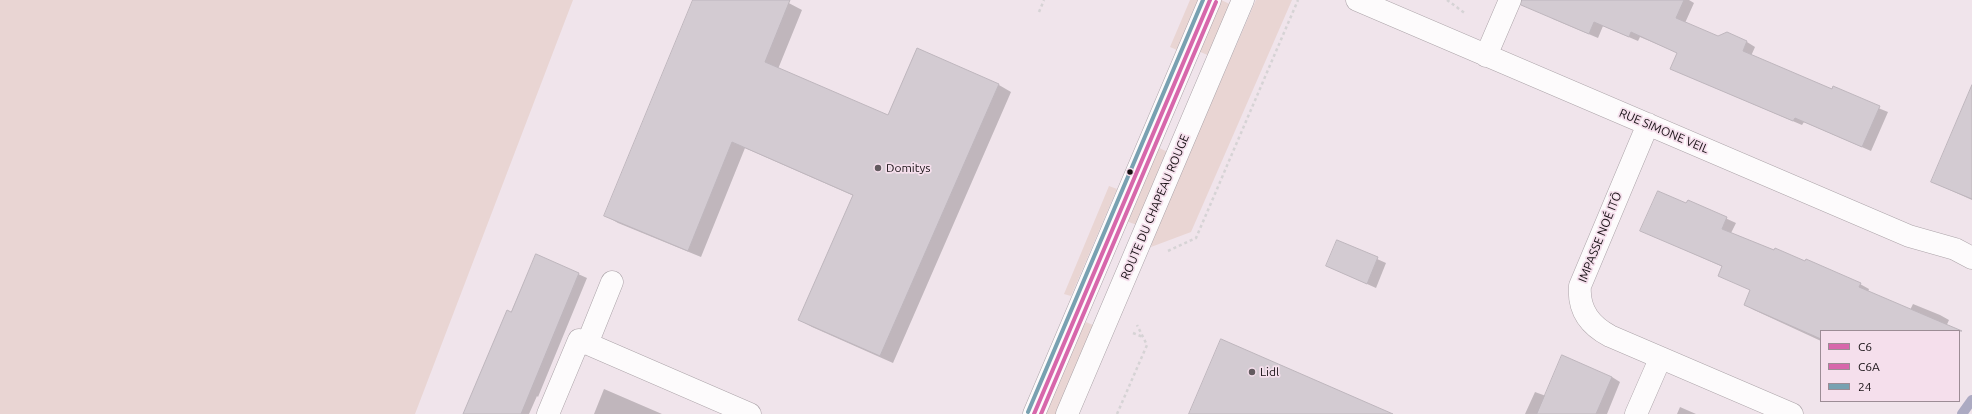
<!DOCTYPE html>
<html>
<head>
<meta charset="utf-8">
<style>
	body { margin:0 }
	#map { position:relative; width:1972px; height:414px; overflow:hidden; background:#f0e4eb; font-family:Ubuntu,sans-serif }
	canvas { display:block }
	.legend { position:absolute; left:1820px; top:330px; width:140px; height:72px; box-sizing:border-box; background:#f5dfec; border:1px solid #9c8c95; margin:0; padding:5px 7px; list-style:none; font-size:12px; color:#160f13 }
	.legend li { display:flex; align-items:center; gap:8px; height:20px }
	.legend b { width:20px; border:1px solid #9c8c95 }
</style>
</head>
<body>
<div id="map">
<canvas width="1972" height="414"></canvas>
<ul class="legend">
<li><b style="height:5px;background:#d767ab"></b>C6</li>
<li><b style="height:5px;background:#d767ab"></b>C6A</li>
<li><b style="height:5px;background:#78a1b1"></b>24</li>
</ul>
</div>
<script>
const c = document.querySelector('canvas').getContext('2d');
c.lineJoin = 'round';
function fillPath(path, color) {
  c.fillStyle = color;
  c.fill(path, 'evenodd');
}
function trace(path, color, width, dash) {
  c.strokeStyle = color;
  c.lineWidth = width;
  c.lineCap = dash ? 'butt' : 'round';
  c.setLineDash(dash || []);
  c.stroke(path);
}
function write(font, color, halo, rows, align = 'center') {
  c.font = font + ' Ubuntu,sans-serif';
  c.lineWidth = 3.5;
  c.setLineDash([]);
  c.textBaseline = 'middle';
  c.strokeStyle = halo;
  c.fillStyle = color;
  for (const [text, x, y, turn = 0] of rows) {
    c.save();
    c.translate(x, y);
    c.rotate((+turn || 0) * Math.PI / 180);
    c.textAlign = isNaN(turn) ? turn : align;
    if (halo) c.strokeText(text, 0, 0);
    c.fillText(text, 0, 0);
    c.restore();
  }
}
const green = new Path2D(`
	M0,0h573l-158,414h-415z
	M1190,0h9l-22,50 -7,-3z
	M1221,0l11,5 -22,51 -12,-5z
	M1256,0h36l-101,232 -40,15 3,-13z
	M1157,147l11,5 -31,73 -11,-4z
	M1109,186l8,3 -46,107 -7,-2z
	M1086,322l9,4 -37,88h-15l33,-77z`);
const shadow = new Path2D(`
	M694,0h89l19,10 -24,59 110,47 29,-67 82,36 12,7 -118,271 -81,-36 -13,-7 55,-124 -109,-48 -44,109 -83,-34 -12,-7z
	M1551,0h138l5,3 -9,20 33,14 9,-4 20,9 8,5 -4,9 137,56 -17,39 -67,-29 -2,3 -122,-52 -8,-5 6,-15 -38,-16 -2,4 -35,-15 -5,12 -45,-19 -8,-5z
	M1972,132v68l-40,-18z
	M1688,201l48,22 -5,10 129,51 9,5 -1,3 42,18 3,-6 27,11 9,5 -5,11h-123v10l-67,-31 -9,-5 6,-15 -31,-14 3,-9 -81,-36 45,-27z
	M1337,241l49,22 -10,25 -49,-22z
	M536,255l51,23 -49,119 -1,-1 -8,18h-65l47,-101z
	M1612,377l8,5 -13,32h-82l10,-22 11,4z
	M604,389l58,25h-68z
	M1680,407l16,7h-19z`);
const stream = new Path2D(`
	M1962,414l10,-14`);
const building = new Path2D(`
	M693,0h97l-25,62 123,53 29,-67 82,36 -119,272 -82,-36 55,-125 -121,-53 -44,109 -84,-35z
	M1522,0h162l-8,18 42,18 9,-4 20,9 -4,10 89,38 1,-3 47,20 -18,41 -67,-29 -2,3 -123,-52 7,-16 -46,-21 -2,5 -35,-15 -5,12 -68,-29z
	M1972,85v114l-41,-17z
	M1658,191l28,12 2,-3 39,17 -5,12 52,21 1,-2 30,13 1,-2 55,24 -2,4 103,44h-141v8l-77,-34 6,-15 -32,-14 4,-10 -82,-35z
	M1337,240l41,17 -11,27 -41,-18z
	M536,254l43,19 -58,141h-58l44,-104 4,2z
	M1221,339l172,75h-204z
	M1562,355l50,22 -16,37h-59z`);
const path = new Path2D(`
	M1447,0l19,14
	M1039,12l5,-12
	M1168,251l28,-13 102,-238
	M1133,333l10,4
	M1117,414l30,-69 -10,-20`);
const minor = new Path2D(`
	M1357,0l552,236 46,13 17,9
	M1486,56l24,-56
	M1648,124l-68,162c-2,23 9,39 30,50l182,78
	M587,344l25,-62
	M548,414l31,-74 171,74
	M1034,414l176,-414
	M1067,414l176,-414
	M1636,414l24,-55`);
const bus1 = new Path2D(`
	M1034,414l176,-414`);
const bus2 = new Path2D(`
	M1041,414l175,-412`);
const bus3 = new Path2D(`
	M1028,412l175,-412`);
const markers = [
	[878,168,4,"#625a5f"],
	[1130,172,3.5,"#160f13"],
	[1252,372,4,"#625a5f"]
];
const streetNames = [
	["RUE SIMONE VEIL",1664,131,23],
	["ROUTE DU CHAPEAU ROUGE",1155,207,-67],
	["IMPASSE NOÉ ITŌ",1600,237,-68]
];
const poiNames = [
	["Domitys",886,168],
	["Lidl",1260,372]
];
fillPath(green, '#e9d5d3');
fillPath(shadow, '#0003');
trace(stream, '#acaac2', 10);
fillPath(building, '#d3cbd2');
trace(building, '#beb6bd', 1);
trace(minor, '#aba3a8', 23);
trace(path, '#d6d3d5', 2.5, [3, 3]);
trace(minor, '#fdfbfc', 22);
trace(bus1, '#d767ab', 4);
trace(bus2, '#d767ab', 4);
trace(bus3, '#78a1b1', 4);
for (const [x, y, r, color] of markers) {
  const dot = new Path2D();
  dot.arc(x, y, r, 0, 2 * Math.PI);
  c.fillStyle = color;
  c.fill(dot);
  trace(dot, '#f5dfec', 1.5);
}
write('12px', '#160f13', '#f5dfec', streetNames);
write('12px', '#160f13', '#f5dfec', poiNames, 'left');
</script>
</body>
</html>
